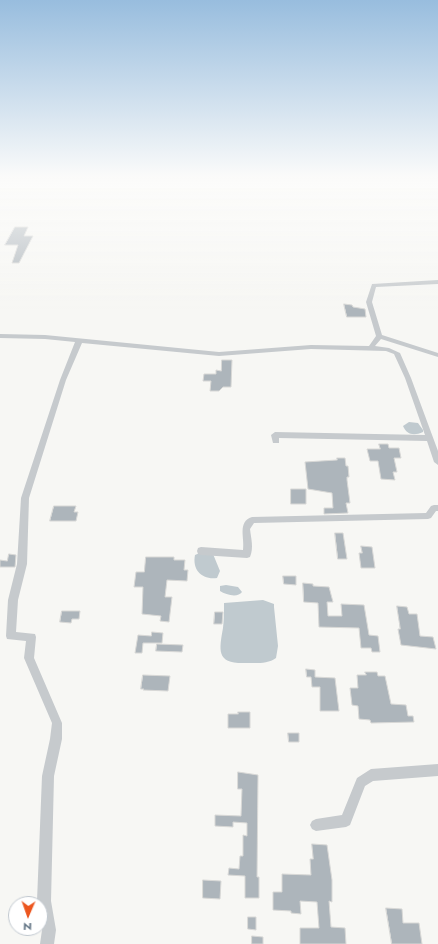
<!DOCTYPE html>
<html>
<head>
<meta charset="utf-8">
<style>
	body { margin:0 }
	#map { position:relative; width:438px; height:944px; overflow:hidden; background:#f7f7f4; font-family:Jost,sans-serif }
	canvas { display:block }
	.north { position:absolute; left:8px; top:896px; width:40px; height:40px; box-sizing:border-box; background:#fff; border:1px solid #c1c8cf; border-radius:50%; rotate:182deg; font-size:11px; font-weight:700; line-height:16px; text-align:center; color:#647686 }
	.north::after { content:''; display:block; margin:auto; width:14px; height:18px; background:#ec561f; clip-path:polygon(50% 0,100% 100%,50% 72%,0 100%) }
</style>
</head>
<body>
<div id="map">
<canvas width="438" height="944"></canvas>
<div class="north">N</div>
</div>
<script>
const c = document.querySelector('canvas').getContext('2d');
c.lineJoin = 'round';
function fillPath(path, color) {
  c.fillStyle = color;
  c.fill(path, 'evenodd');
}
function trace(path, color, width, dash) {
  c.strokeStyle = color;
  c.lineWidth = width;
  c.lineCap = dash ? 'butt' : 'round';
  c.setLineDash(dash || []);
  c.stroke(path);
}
const water = new Path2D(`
	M409,422l9,1 5,7v2c-9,4 -16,3 -20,-6z
	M202,552l11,2 7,17 -3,7c-15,2 -25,-8 -22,-23z
	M226,585l12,2 4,5c-4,6 -16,3 -22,-1v-5z
	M263,600l11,4v3l4,39 -2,12c-8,6 -19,5 -30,5 -30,1 -27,-12 -23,-35 1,-8 1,-17 1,-25z`);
const building = new Path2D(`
	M15,227h13l-4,9h9l-14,27h-7l6,-18h-13z
	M344,304l8,1 1,2 12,2 1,8h-19z
	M222,360h10l-1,27h-8l-4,4h-9l1,-10h-8l1,-7h12v-4l5,1z
	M379,444h9l1,4h10l2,10h-7l3,14h-4l2,8 -14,-1 -3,-18h-8l-3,-12h13z
	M337,458h8l1,8h2l1,11h-2v3l3,23h-4l2,10 -24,1v-6h9l-1,-15 -24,-4 -3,-27 32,-2z
	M291,489h15v15h-15z
	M54,506h22l-2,6h4l-2,9h-26z
	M335,533h8l4,26h-9z
	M361,546l11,1 3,21h-14l-2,-15h3z
	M9,554l7,1 -1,12h-15v-7l7,1z
	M146,557h28v3h11l-1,10h4l-1,11 -20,-1 -2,17h7l-3,25 -9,-1 1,-5 -19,-2 1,-27h-9l2,-15h8z
	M283,576h13v9l-12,-1z
	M303,583l10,1v2l16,1 4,15h-6l1,14h14l-1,-12 23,1 5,30 9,1 2,16h-8l-1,-4h-10l-2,-20 -40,-1 -1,-24 -14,-1z
	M397,606l10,1 2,7h8l3,22 13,1 3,12 -35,-4 -3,-16h2z
	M62,611h18l-1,8h-7l-1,4 -11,-1z
	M215,612h8l-1,12h-8z
	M152,632l11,1 -1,10h-19l-1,10h-7l3,-18 13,1z
	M157,644l26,1 -1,7 -26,-1z
	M306,669l9,1v7l20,1 4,33h-19v-24h-8l-1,-10h-4z
	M365,672h12l1,4h7l6,28 15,1 2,11h5l1,6 -43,1 -1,-3 -11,-1 -1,-13 -6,-1 -2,-17h8l-1,-13h9z
	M143,675l27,1 -2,15 -25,-1 1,-1h-3z
	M238,712h12v16h-22v-14h10z
	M288,733h11v9h-10z
	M238,772l20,3 -1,102h2v21h-14v-22l-17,-1 1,-7 10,1 1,-13h3v-21l4,1v-13l-14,-1v5l-18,-1v-11l26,1 1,-27h-4z
	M312,844l15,1 5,35v22l-3,-1 2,26 14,1 1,16h-46v-16h19l-2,-26 -17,-1 1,13 -10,-1v-2l-18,-1v-18h9v-18l29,1 -1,-16h3z
	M203,880l18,1 -1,18 -17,-1z
	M386,908l16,1 1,14h16l3,21h-30z
	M248,917h8v13l-8,-1z
	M252,936l11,1v7h-11z`);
const minor = new Path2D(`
	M438,280v4l-62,3 -4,15 10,33 56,18v4l-57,-18 -6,7 14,2 11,5 11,25 27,73v14l-4,-3 -7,-21 -148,-3v5h-6l-2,-8 4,-3 150,3 -20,-57 -11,-24 -8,-3 -75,-2 -92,7 -137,-13 -16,37 -37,118 -2,66 -9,36 -2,32 19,2 1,3 -2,21 28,65v16l-8,37 -3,125 5,29 -2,14h-14l2,-14 -2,-14v-12h-2l-1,-3 5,-125 8,-37 2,-16 -28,-65 2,-17 -19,-2 -1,-3 2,-36 9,-36 4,-66 39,-118 15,-38 -30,-3 -45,-1v-4l45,1 174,17 92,-7 58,1 7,-10 -10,-34 6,-18z
	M434,505h4v6h-2l-5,7 -3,1 -174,4 -4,6c1,9 4,19 0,28l-3,1 -46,-3 -3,-1 -1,-3 1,-3 3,-1 42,3c2,-12 -6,-28 9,-33l174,-4 5,-7z
	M438,764v12l-65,5 -8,5 -15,39 -4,2 -30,4 -4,-2 -2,-4 2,-4 4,-2 26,-4 15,-37 14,-9z`);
fillPath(water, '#c0cacf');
fillPath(building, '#adb5bb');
trace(building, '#d8d8d6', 1);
fillPath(minor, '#c6cacd');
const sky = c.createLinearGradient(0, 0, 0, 311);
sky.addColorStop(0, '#98bdde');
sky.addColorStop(0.57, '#fbfbfa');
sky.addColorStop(1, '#fbfbfa00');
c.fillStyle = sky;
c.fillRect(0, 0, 438, 311);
</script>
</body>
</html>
